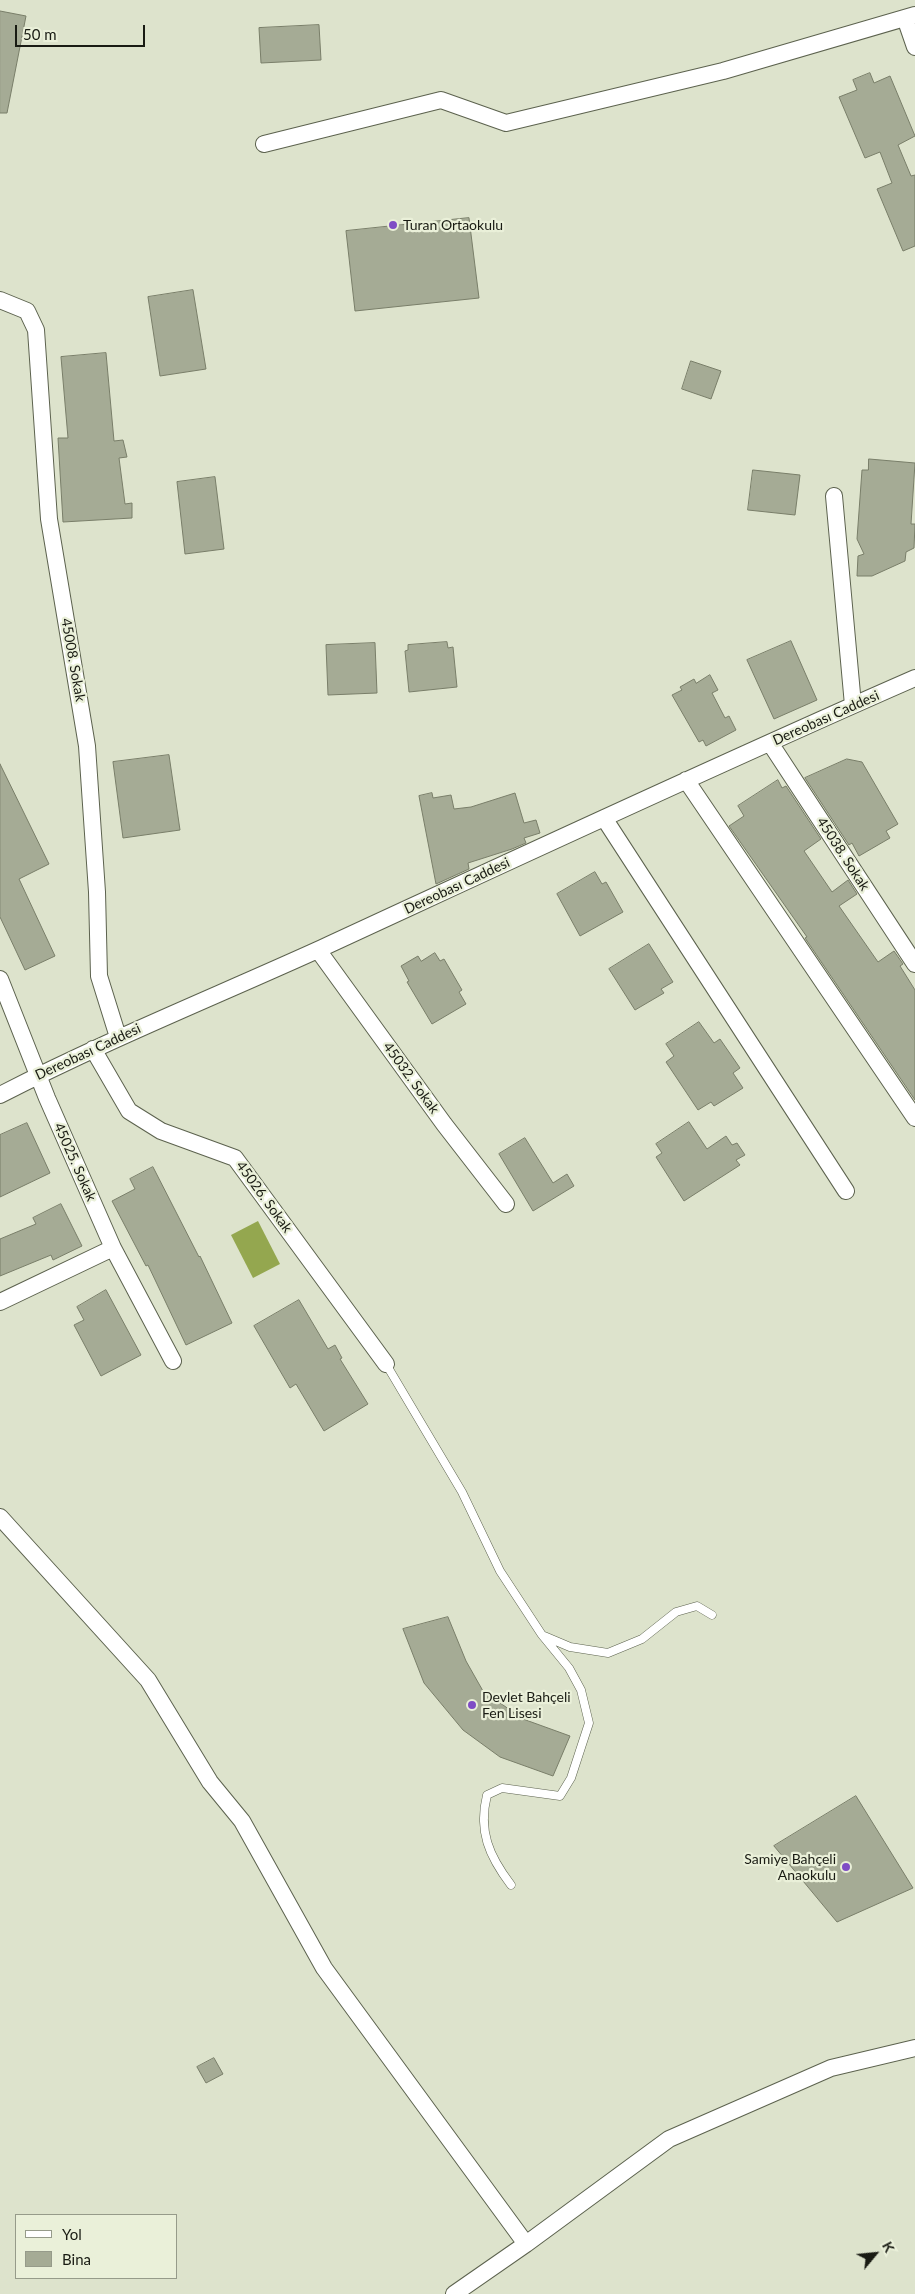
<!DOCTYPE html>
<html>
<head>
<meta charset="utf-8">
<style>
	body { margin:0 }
	#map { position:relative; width:915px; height:2294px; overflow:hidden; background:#dde3cc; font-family:Lato,sans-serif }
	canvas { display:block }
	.legend { position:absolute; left:15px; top:2214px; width:162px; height:65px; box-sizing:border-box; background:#eaf0d9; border:1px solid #969b8a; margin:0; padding:6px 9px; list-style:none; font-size:15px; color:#191b13 }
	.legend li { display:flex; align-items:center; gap:10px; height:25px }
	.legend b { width:25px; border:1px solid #969b8a }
	.north { position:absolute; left:850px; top:2229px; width:50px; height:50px; -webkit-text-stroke:4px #eaf0d9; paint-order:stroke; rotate:62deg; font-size:14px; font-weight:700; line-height:20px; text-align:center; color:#191b13 }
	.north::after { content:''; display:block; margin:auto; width:18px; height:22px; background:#191b13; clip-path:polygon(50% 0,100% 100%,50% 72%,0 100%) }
	.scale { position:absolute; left:15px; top:25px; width:130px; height:22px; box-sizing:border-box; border:2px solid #191b13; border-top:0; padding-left:6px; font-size:15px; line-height:18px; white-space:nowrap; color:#191b13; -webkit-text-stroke:4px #eaf0d9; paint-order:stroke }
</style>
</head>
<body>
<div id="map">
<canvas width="915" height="2294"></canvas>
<ul class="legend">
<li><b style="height:6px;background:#fff"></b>Yol</li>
<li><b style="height:14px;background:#a5ab95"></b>Bina</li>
</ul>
<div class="north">K</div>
<div class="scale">50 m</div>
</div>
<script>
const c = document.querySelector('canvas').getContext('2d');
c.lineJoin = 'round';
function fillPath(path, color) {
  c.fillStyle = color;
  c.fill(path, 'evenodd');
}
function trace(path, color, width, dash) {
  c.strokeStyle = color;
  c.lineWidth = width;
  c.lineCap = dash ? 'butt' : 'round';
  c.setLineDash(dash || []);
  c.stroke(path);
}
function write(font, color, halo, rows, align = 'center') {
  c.font = font + ' Lato,sans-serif';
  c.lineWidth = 4.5;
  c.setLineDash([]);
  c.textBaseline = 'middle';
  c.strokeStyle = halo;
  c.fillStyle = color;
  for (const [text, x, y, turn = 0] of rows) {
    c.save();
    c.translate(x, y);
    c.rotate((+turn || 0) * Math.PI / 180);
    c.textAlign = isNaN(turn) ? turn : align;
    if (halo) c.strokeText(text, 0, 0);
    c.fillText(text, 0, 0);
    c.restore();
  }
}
const water = new Path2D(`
	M258,1221l22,43 -27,14 -22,-43z`);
const building = new Path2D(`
	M0,11l26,5 -19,97h-7z
	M319,25l2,35 -60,3 -2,-35z
	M870,73l4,10 16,-7 25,60 -17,9 13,31 4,-1v71l-12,5 -26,-62 15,-6 -12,-31 -15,6 -26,-61 18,-7 -4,-10z
	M469,218l10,80 -124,13 -9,-80z
	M193,290l13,79 -46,7 -12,-79z
	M106,353l8,88 9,-1 4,17 -8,1 6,46 7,-1v15l-69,4 -5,-84h10l-7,-81z
	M691,361l30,10 -10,28 -29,-10z
	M869,459l46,4 -4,61h4l-1,24 -8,4 -1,9 -33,15h-15l1,-20 6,-2 -7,-15 5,-69h6z
	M753,470l47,5 -5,40 -47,-5z
	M215,477l9,72 -39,5 -8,-72z
	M791,641l26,59 -43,19 -27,-59z
	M447,642l1,6 5,-1 4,40 -48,5 -4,-41 3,-1v-5z
	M375,643l2,50 -49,2 -2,-50z
	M710,675l8,15 -6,3 13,25 4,-2 7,14 -30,16 -3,-6 -4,2 -27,-47 10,-5 -2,-3 14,-8 2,4z
	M169,755l11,75 -57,8 -10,-76z
	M847,759l15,3 36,62 -12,7 4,7 -31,18 -7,-13 -3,2 -44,-67z
	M0,764l49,100 -30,15 36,77 -30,14 -25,-53z
	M778,780l4,8 4,-2 35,53 -17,12 28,41 16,-12 9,14 -18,12 39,56 16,-11 9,13 -3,2 15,24v110l-110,-162 2,-1 -78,-111 15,-10 -6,-10z
	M432,793l1,5 18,-3 3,14 17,-2 44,-14 9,30 12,-3 4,13 -16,5 2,5 -14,6 -44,14 1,6 -33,15 -17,-88z
	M595,872l7,12 4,-2 17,30 -43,24 -23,-42z
	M649,944l24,38 -12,7 3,4 -29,17 -26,-41z
	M435,953l5,8 4,-2 18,31 -3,2 7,12 -34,20 -25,-42 2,-1 -8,-15 17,-10 3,5z
	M699,1022l15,21 6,-4 20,29 -7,5 10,15 -29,18 -3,-4 -13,8 -32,-48 8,-6 -8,-12z
	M689,1122l18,27 19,-13 6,9 5,-2 8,12 -9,5 4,5 -56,36 -28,-44 6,-4 -6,-9z
	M27,1123l23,50 -50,24v-62z
	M525,1138l28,45 14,-9 7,12 -41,25 -34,-57z
	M153,1167l46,90 1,-1 32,67 -46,22 -38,-80 -2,1 -34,-65 23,-12 -5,-10z
	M61,1204l21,42 -29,14 -2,-5 -51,21v-37l36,-15 -3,-6z
	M106,1290l35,65 -40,21 -27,-51 10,-5 -7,-13z
	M299,1300l29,49 7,-4 7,13 -2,1 28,45 -44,27 -28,-47 -6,4 -36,-62z
	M448,1617l18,44 17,30 40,28 47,17 -17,40 -53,-19 -37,-27 -39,-47 -21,-54z
	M856,1796l57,92 -76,34 -63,-76z
	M214,2058l9,16 -17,9 -9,-16z`);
const lane = new Path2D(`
	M386,1364l76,128 38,79 42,64 27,33 12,22 8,33 -18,55 -11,18 -58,-8 -15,7c-9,36 2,61 24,90
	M544,1636l26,11 38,6 34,-14 34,-27 21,-6 15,9`);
const street = new Path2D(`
	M905,18l10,29
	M264,144l177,-44 65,23 217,-52 192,-56
	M0,300l27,11 9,19 13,189 38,227 10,146 2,84 19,61
	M834,496l19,209
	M770,743l145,221
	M686,780l229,338
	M604,818l242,373
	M318,950l126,174 62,80
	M0,979l47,119 66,150 60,113
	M93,1049l36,62 32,20 74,27 151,206
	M0,1095c105,-54 214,-98 322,-147 197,-91 394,-183 593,-270
	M0,1302l113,-54
	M0,1517l148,163 62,102 32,39 82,147 202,276
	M454,2294l72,-50 143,-105 162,-71 84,-20`);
const markers = [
	[393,225,5,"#7f4dc5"],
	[472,1705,5,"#7f4dc5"],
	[846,1867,5,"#7f4dc5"]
];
const poiNames = [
	["Turan Ortaokulu",403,225],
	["Devlet Bahçeli",482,1697],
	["Fen Lisesi",482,1713],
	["Samiye Bahçeli",836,1859,"right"],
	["Anaokulu",836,1875,"right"]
];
const streetNames = [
	["45008. Sokak",73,660,80],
	["Dereobası Caddesi",826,718,-24],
	["45038. Sokak",843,854,57],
	["Dereobası Caddesi",457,886,-25],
	["Dereobası Caddesi",88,1052,-25],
	["45032. Sokak",411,1078,54],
	["45025. Sokak",75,1162,66],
	["45026. Sokak",264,1197,54]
];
fillPath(water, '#94a74f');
fillPath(building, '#a5ab95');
trace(building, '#797e69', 1);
trace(lane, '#5c624e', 9);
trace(street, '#5c624e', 18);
trace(lane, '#fff', 8);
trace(street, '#fff', 16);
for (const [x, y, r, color] of markers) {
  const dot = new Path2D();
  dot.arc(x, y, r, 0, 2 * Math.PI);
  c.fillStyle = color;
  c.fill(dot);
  trace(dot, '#eaf0d9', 2);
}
write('14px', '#191b13', '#eaf0d9', poiNames, 'left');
write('14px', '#191b13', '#eaf0d9', streetNames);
</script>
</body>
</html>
